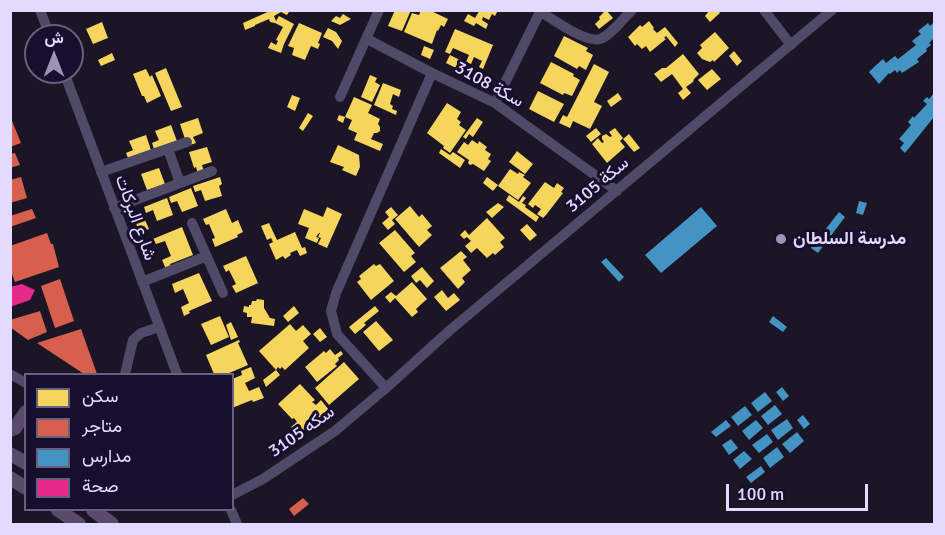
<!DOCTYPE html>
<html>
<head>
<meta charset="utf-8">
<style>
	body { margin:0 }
	#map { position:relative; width:945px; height:535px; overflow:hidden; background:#1b1526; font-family:Signika,Vazirmatn,sans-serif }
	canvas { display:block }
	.frame { position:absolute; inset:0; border:12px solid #e3daff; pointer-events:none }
	.legend { position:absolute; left:24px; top:373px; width:210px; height:138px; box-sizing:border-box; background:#180e2d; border:2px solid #696081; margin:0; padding:8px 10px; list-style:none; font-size:18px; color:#e3daff }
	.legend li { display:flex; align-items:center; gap:12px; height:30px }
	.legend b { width:30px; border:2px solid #696081 }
	.north { position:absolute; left:24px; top:24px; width:60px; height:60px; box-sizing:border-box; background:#180e2d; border:2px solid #696081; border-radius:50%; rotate:0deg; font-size:16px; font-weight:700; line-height:24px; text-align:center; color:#e3daff }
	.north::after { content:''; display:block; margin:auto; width:21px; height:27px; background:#9d95b3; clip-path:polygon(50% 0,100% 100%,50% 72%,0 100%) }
	.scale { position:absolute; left:726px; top:484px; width:142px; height:27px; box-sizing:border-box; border:3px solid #e3daff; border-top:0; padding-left:8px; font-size:18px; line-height:21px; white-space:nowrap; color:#e3daff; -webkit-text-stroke:4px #180e2d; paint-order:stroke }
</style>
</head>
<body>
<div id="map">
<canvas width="945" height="535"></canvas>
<div class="frame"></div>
<ul class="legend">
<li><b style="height:16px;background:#f6d55c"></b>سكن</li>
<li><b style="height:16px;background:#d6604d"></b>متاجر</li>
<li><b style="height:16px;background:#4393c3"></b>مدارس</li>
<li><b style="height:16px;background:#e7298a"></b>صحة</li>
</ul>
<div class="north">ش</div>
<div class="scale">100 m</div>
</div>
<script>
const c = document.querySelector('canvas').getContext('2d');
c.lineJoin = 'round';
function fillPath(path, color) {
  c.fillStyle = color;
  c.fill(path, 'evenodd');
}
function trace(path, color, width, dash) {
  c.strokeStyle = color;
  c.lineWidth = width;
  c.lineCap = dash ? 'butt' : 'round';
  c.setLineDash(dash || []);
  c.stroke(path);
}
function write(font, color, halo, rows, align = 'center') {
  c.font = font + ' Signika,Vazirmatn,sans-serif';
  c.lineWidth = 6;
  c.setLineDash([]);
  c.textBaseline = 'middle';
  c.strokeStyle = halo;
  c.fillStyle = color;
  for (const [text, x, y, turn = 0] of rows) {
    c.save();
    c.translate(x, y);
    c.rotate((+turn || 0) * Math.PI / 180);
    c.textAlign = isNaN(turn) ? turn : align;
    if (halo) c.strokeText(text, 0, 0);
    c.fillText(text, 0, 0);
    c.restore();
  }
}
const homes = new Path2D(`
	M272,10h18l-3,5 -6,-3 -7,4 2,5 3,-5 15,8 -10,20 -3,9 -13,-5 3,-6 5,3 2,-4 -2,-1 7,-13 -8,-4 -5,-1 -1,-3 -14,6v1l-10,4 -2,-7z
	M395,10h16l-9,21 -14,-5z
	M421,10h8l19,9 -4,8 -3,-2 -3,6 -1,-1 -5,14 -28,-12 8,-19 7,2z
	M480,10h18l-3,6 -3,-2 -3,6 -6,-3 -1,3 6,4 -2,5 -10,-6 -2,3 -10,-5 4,-7 7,4z
	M606,10l7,8 -14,11 -4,-5 5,-5 -1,-2z
	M710,10h8l2,3 -10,9 -5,-6z
	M343,14l8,5 -11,6 -9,-4 5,-5 4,2z
	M649,21l5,7 -1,1 4,4 8,-6 13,16 -3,4 -9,-11 -2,2 2,1 -16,13 -4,-6 -4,3 -5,-5 -2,2 -7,-9 12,-12 2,2z
	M102,22l6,16 -15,6 -7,-15z
	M299,23l23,10 -4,10 2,1 -2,5 -7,-3 -6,14 -13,-5 2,-7 -6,-2z
	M328,28l8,4 6,9 -4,8 -6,-8 -9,-4z
	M455,29l38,16 -10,24 -4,-2 3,-6 -8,-4 -3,7 -5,-2 3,-7 -16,-7 -3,6 -5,-2z
	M715,32l14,16 -15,14 -1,-2 -3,2 -8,-3 -5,-6 5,-5 -2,-3z
	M564,36l24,12 -2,3 7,4 -7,15 -7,-4 -2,3 -23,-13z
	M424,46l10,4 -4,9 -9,-4z
	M734,51l8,10 -5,5 -8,-10z
	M112,53l3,7 -14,6 -3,-6z
	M683,54l16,20 -5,5 -1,3 -7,5 5,6 -8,7 -5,-7 5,-4 -11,-15 -11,8 -7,-8 8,-6h4z
	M450,55l12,6 -4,8 -12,-6z
	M551,62l23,12 -1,2 7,4 -8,16 -8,-3 -1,2 -23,-12z
	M594,64l15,8 -15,30 8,4 -12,23 -17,-8 -3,7 -11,-5 4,-8 4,2z
	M166,68l16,39 -11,4 -16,-38z
	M146,69l4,8 2,-2 9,21 -14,7 -3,-7h-2l-9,-22z
	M712,69l9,10 -14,11 -9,-10z
	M370,75l7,3 -2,4 5,3 -8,17 -11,-5z
	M383,83l18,7 -2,7 -6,-3 -3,10 3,2 -1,3 5,2 -1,4 -22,-10z
	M538,91l26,13 -10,18 -25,-13z
	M618,93l4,6 -11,8 -4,-6z
	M292,95l8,3 -5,13 -8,-4z
	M354,97l18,8 -4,8 12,6 -2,5 2,3v4l-3,2h-3l-3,6 12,5 -3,7 -26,-11 3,-7 -9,-4 4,-9 -7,-3 -2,6 -6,-3 2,-5 6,2z
	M447,103l14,9 -4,7 4,3 -2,3 7,5 -16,23 -7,-5 1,-2 -17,-13z
	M308,113l5,3 -10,15 -4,-3z
	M198,118l5,15 -10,4 3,6 -6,2 -5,-6 -5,-15z
	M477,118l6,4 -10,15 -4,-3 -3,5 -3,-2z
	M171,125l7,19 -24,5 -2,-6 7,-3 -4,-9z
	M596,128l5,6 -10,8 -5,-6z
	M615,128l8,10 -3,3 5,6 -18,16 -15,-19 6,-6 4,5 2,-1 -2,-3v-3l4,-2 4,3 2,-1 -3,-4z
	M629,134l11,14 -6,4 -11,-13z
	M146,135l6,18 -24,5 -2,-5 7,-3 -4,-9z
	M472,140l6,4 1,-3 8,6 -2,3 6,4 -3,5 3,2 -7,10 -11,-7 -3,1 -2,-2 1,-3 -12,-8 7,-10 4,3z
	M338,145l21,10 1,12 -4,9 -14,-6 2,-3 -14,-5z
	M207,147l5,15 -10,3 2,7 -6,2 -2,-7 -2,1 -5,-16z
	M441,149l9,6 3,-3 12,8 -5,8 -21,-15z
	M517,151l16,13 -8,10 -16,-12z
	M159,168l6,16 -18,6 -6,-16z
	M510,169l8,5 1,-2 6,3 -2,2 8,6 -13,17 -20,-14z
	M220,177l2,7 -3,2 3,10 -17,5 -4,-11 -6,2 -2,-6z
	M487,177l11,8 -5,6 -10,-8z
	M545,182l9,6 3,-5 7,5 -3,4 2,1 -17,22 -3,3 -6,-4 4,-5 -6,-4 -2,3 -5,-4z
	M191,188l7,18 -16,6 -5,-11 -6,2 -2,-6z
	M509,195l10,7 4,-6 3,2 -4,5 4,2 -1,2 14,10 -3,5 -30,-22z
	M167,198l6,17 -16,6 -4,-11 -7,3 -2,-6z
	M498,203l6,4 -12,11 -6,-6z
	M410,206l9,11 3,-3 10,12 -5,4 5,5 -13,12 -24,-28z
	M327,207l15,7 -15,34 -9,-4 3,-6 -3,-1 2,-4h-1l-3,4 3,1 -2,5 -12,-5 4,-10 -11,-4 6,-15 19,8z
	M391,207l7,8 -6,5 3,4 -7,6 -6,-7 7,-6 -4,-5z
	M226,209l6,14 6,-3 5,12 -6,3 1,2 -23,10 -3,-8 3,-1 -6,-14 -3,1 -3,-6z
	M487,218l18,20 -5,4 4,5 -9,8 -2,-2 -6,5 -10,-10 -6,5 -6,-7 6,-5 -4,-4 -3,2 -4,-4 5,-5 4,5z
	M145,220l4,9 -10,3 -3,-9z
	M269,223l8,17 18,-8 7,16 3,-1 2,6 -7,3 -3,-6 -7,3 1,2 -6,4 -2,-3 -7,4 -7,-16 4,-2 -2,-4 -4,2 -6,-14z
	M527,224l10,11 -7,6 -10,-11z
	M182,227l11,28 -23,9 1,3 -5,2 -4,-9 9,-4 -6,-15 -9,3 -3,-5z
	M395,230l20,23 -4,3 5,6 -12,10 -25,-29z
	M461,251l6,6 -4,3 8,10 -9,8 3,4 -7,7 -18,-21z
	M246,256l12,27 -22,10 -4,-7 4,-2 -7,-14 -3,2 -3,-6z
	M374,264l2,2 4,-2 14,17 -23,19 -14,-18 4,-3 -2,-3z
	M422,267l12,14 -7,7 -7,-8 -4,3 -5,-7z
	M199,273l13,28 -23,10 1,2 -6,3 -3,-9 8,-4 -6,-14 -8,4 -3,-9z
	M412,282l15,17 -11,10 2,3 -6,5 -17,-19 -5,5 -5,-6 6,-5 5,4z
	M442,290l6,8 6,-5 6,7 -14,11 -12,-14z
	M257,299l7,1v8l6,10 5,1 -1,7 -23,-3 1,-6h-5v-4l-4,-1 1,-6 5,1v-2h2l1,-4h4z
	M294,306l5,7 -11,9 -5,-6z
	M375,306l4,5 -15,12 2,2 -11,9 -6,-7z
	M220,316l9,21 -18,8 -10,-21z
	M376,321l17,19 -14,11 -16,-19z
	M231,322l7,15 -7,3 -5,-15z
	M290,324l6,7 7,-6 8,9 -8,7 6,7 -24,22 -3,-3 -2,2 -2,-2 -2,3 -17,-19z
	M320,328l7,9 -7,5 -7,-8z
	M239,340l1,2 -2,1 10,22 -21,9h-13l-8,-19z
	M330,349l5,6 6,-4 2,3 -5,4 1,2 -4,4 2,2 -20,16 -12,-15 19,-16 2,2z
	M344,362l15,17 -30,26 -14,-17z
	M251,367l4,11 -10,5 4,8 10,-4 5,11 -11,4 -1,-2 -20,8v-29l10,-4 -1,-4z
	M276,370l4,5 -14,12 -3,-7z
	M300,384l15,16 -3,2 4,3 5,-5 8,10 -31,25 -7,-8 6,-5 -3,-4 -2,1 -14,-15z`);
const shops = new Path2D(`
	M10,116l11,27 -11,4z
	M15,153l5,12 -10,3v-14z
	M21,177l6,21 -17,5v-23z
	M32,209l4,9 -26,9v-11z
	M47,233l4,11h2l6,23 -44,15 -5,-13v-23z
	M60,279l14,42 -19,7 -14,-42z
	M40,311l7,21 -19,8 -18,-13v-7z
	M81,329l16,45h-13l-47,-31z
	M303,498l6,6 -15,12 -5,-7z`);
const schools = new Path2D(`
	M934,22v16l-5,5 2,2 -5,4 1,2 -10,8 2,3 -17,11 -2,-3 -3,3 -2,-3 -5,4 -1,-1 -10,11 -10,-12 5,-5 9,-8 3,4 9,-7 3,3 18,-14 -4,-4 9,-7 -3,-3 10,-8 2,3z
	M934,93v24l-29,36 -5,-5 4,-5 -5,-4 12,-14 -3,-3 5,-6 1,2 13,-14 -4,-3 4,-4 2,2z
	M859,201l8,2 -4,12 -7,-2z
	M701,207l16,19 -56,47 -16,-18z
	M839,212l6,5 -27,36 -7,-5z
	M606,258l18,19 -5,5 -18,-20z
	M773,316l14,11 -4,5 -14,-10z
	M782,387l7,9 -6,5 -7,-9z
	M765,392l7,9 -14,11 -7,-9z
	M775,405l7,9 -14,11 -7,-9z
	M745,406l7,9 -14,11 -7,-9z
	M803,415l7,9 -6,5 -7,-9z
	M787,419l6,9 -15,12 -7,-10z
	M726,420l5,6 -15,11 -5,-5z
	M756,420l7,8 -14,12 -7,-9z
	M797,432l7,9 -14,12 -8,-9z
	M767,434l6,8 -14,11 -7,-8z
	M731,439l7,9 -9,7 -7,-10z
	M777,447l7,10 -14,11 -7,-10z
	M744,451l8,8 -12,10 -7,-9z
	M761,466l4,6 -14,11 -5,-6z`);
const health = new Path2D(`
	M22,284l13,6 -5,10 -20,7v-20z`);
const minor = new Path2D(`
	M40,10l10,26
	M764,10l27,35
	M541,12c13,8 44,31 59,27 10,-3 24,-21 32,-29
	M367,39l65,34 63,30 122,88
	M64,72l113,302
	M340,97l39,-87
	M495,103l46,-93
	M168,149l12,34
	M101,172l86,-30
	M114,208l98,-37
	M192,223l31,70
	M142,282l65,-26
	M10,374l16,9
	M125,374l8,-34 8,-7 18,-6
	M386,388l-49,-54 -6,-23 5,-18 96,-220
	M232,495l31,-16 72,-48 51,-43 63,-57 383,-321
	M231,510l6,14`);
const major = new Path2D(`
	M10,430l5,-2 11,-16
	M10,454l16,9
	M10,478l16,10
	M58,510l21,14
	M93,510l19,14`);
const markers = [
	[781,239,6,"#9d95b3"]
];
const streetNames = [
	["سكة 3108",489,85,29],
	["سكة 3105",598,185,-40],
	["شارع البركات",135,218,70],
	["سكه 3105",302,432,-35]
];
const poiNames = [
	["مدرسة السلطان",793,239]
];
fillPath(homes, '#f6d55c');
fillPath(shops, '#d6604d');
fillPath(schools, '#4393c3');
fillPath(health, '#e7298a');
trace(minor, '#4f4a67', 10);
trace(major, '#5a4b6b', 14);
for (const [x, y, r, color] of markers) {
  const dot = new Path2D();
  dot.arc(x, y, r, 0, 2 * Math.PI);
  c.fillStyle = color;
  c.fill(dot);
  trace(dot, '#180e2d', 2);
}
write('18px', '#e3daff', '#180e2d', streetNames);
write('bold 18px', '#e3daff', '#180e2d', poiNames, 'left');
</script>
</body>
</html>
